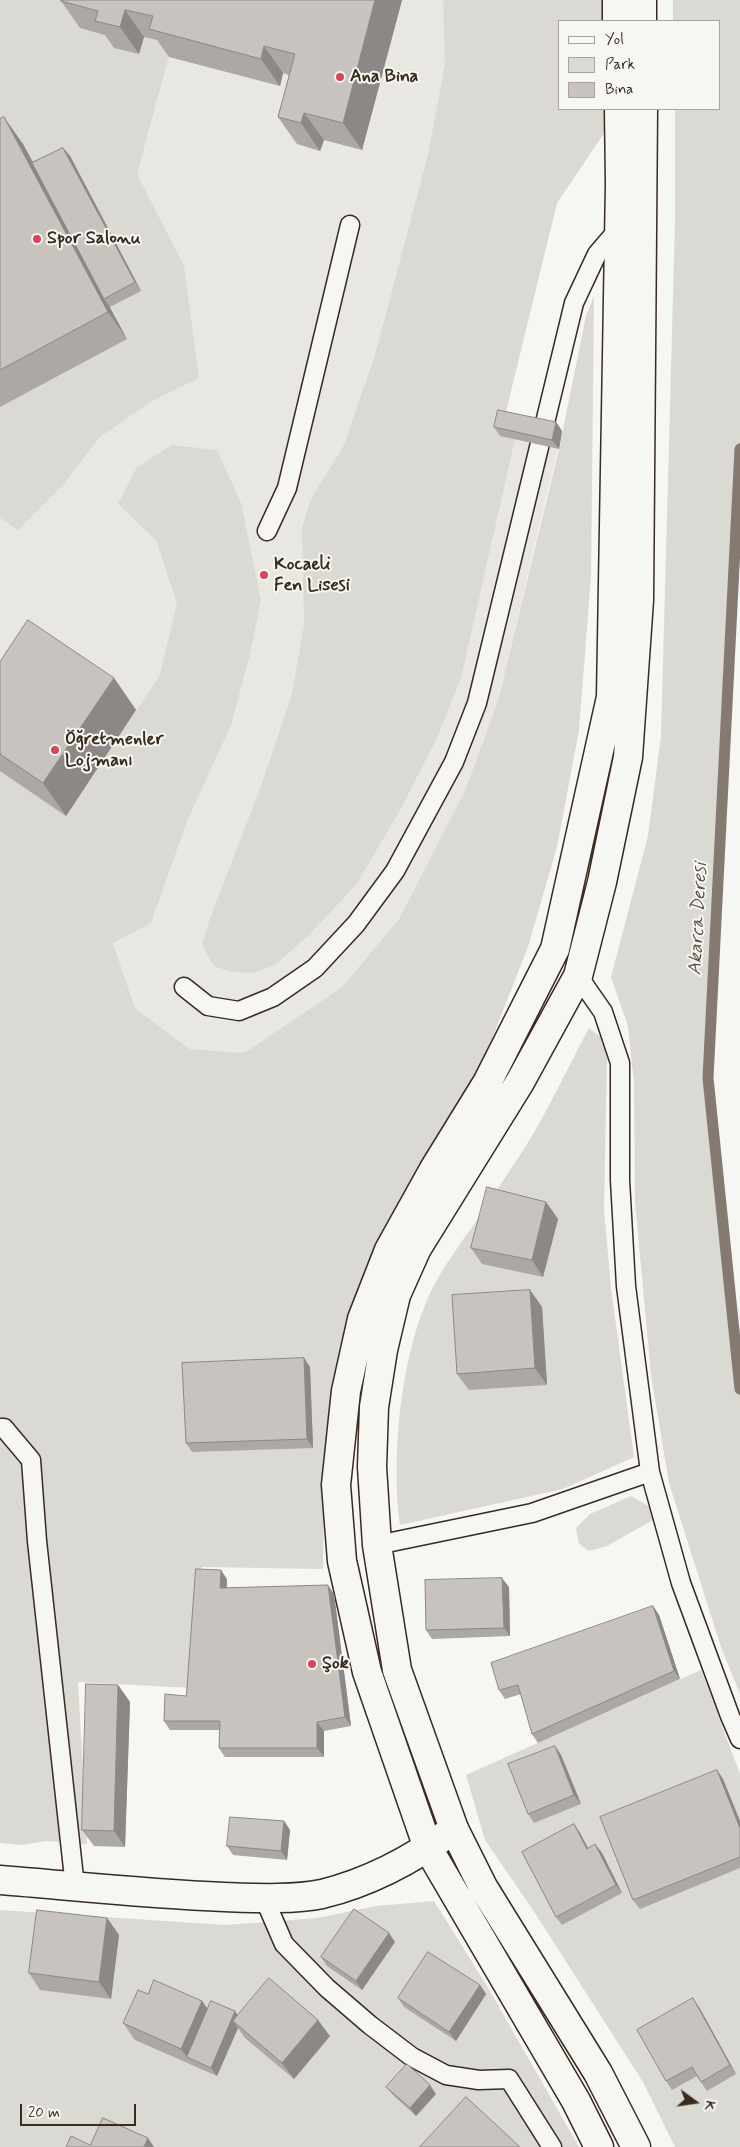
<!DOCTYPE html>
<html>
<head>
<meta charset="utf-8">
<style>
	body { margin:0 }
	#map { position:relative; width:740px; height:2147px; overflow:hidden; background:#f6f6f2; font-family:Mynerve,sans-serif }
	canvas { display:block }
	.legend { position:absolute; left:558px; top:20px; width:162px; height:90px; box-sizing:border-box; background:#f6f6f2; border:1px solid #aba49d; margin:0; padding:6px 9px; list-style:none; font-size:15px; color:#3b2a1e }
	.legend li { display:flex; align-items:center; gap:10px; height:25px }
	.legend b { width:25px; border:1px solid #aba49d }
	.north { position:absolute; left:670px; top:2077px; width:50px; height:50px; -webkit-text-stroke:4px #f6f6f2; paint-order:stroke; rotate:104deg; font-size:14px; font-weight:700; line-height:20px; text-align:center; color:#3b2a1e }
	.north::after { content:''; display:block; margin:auto; width:18px; height:22px; background:#3b2a1e; clip-path:polygon(50% 0,100% 100%,50% 72%,0 100%) }
	.scale { position:absolute; left:20px; top:2104px; width:116px; height:22px; box-sizing:border-box; border:2px solid #3b2a1e; border-top:0; padding-left:6px; font-size:15px; line-height:18px; white-space:nowrap; color:#3b2a1e; -webkit-text-stroke:4px #f6f6f2; paint-order:stroke }
</style>
</head>
<body>
<div id="map">
<canvas width="740" height="2147"></canvas>
<ul class="legend">
<li><b style="height:6px;background:#f6f6f2"></b>Yol</li>
<li><b style="height:14px;background:#dad9d3"></b>Park</li>
<li><b style="height:14px;background:#c8c3be"></b>Bina</li>
</ul>
<div class="north">K</div>
<div class="scale">20 m</div>
</div>
<script>
const c = document.querySelector('canvas').getContext('2d');
c.lineJoin = 'round';
function fillPath(path, color) {
  c.fillStyle = color;
  c.fill(path, 'evenodd');
}
function trace(path, color, width, dash) {
  c.strokeStyle = color;
  c.lineWidth = width;
  c.lineCap = dash ? 'butt' : 'round';
  c.setLineDash(dash || []);
  c.stroke(path);
}
function write(font, color, halo, rows, align = 'center') {
  c.font = font + ' Mynerve,sans-serif';
  c.lineWidth = 4;
  c.setLineDash([]);
  c.textBaseline = 'middle';
  c.strokeStyle = halo;
  c.fillStyle = color;
  for (const [text, x, y, turn = 0] of rows) {
    c.save();
    c.translate(x, y);
    c.rotate((+turn || 0) * Math.PI / 180);
    c.textAlign = isNaN(turn) ? turn : align;
    if (halo) c.strokeText(text, 0, 0);
    c.fillText(text, 0, 0);
    c.restore();
  }
}
const built = new Path2D(`
	M41,0h459l57,202 -53,216 58,13 -64,270 -33,91 -66,127 -58,69 -97,65 -54,-4 -55,-41 -22,-65 -113,37v-868z`);
const green = new Path2D(`
	M0,0h87l30,38 22,16 5,-17 28,7 -35,130 47,92 15,112 -47,23 -52,36 -38,49 -44,44 -18,-12z
	M443,0h159l1,21h-44v88h49l1,17 -52,77 -57,233 15,3 -54,239 -24,60 -37,72 -44,75 -47,50 -34,30 -23,8 -21,-1 -17,-6 -12,-21 8,-27 50,-129 32,-95 12,-69 -2,-97 8,-27 34,-56 31,-90 53,-200 17,-91z
	M673,0h67v449l-32,629 32,311v305l-19,-47 -52,-164 -18,-108 -16,-173 -1,-119 -6,-57 -17,-49 37,-141 13,-100 14,-513v-114h44v-88h-46z
	M594,296l-3,280 -12,154 -22,117 -29,100 -48,122 -63,99 -51,102 -42,225 -1,74 -121,-2 -9,121 -115,-6 9,162 -42,-3 -24,4 -21,-2v-1072l66,44 93,-138 18,-73 -21,-64 -38,-36 19,-37 35,-22 45,5 24,53 20,97 -11,54 -19,71 -44,96 -36,102 -38,20 22,65 55,41 54,4 97,-65 58,-69 66,-128 33,-90 61,-252 27,-133z
	M589,1028l14,11 4,18 -3,152 7,79 23,169 -71,32 -163,36c-9,-66 0,-158 25,-220 15,-38 46,-74 68,-109 18,-27 37,-55 52,-83 15,-28 29,-57 44,-85z
	M631,1496l19,11 3,13 -46,26 -18,5 -10,-7 -3,-16 14,-14z
	M701,1670l39,104v373h-65l-32,-65 -110,-172 -48,-70 -19,-65z
	M434,1901l53,85 92,161h-579v-237l226,15 91,-7 59,-12z`);
const stream = new Path2D(`
	M740,449l-32,629 32,311`);
const service = new Path2D(`
	M267,531l20,-43 63,-263
	M578,976l25,36 17,51v117l6,106 24,186 31,111 49,133 10,23
	M184,987l24,19 31,5 34,-14 42,-29 41,-44 39,-53 59,-109 23,-59 97,-400 23,-49 24,-28
	M0,1428h4l27,32 6,81 38,346
	M377,1545l155,-32 118,-41
	M264,1898l20,46 43,44 43,37 42,32 34,18 33,5 30,-1 43,68`);
const minor = new Path2D(`
	M0,1880c74,6 149,14 224,17 29,1 70,3 98,-3 49,-12 93,-36 132,-65`);
const secondary = new Path2D(`
	M617,0v21
	M642,0v21
	M599,2147l-23,-46 -148,-253 -61,-176 -25,-111 -6,-76 10,-94 16,-72 27,-69 45,-81 53,-86 68,-134 56,-252 9,-513 -1,-75
	M636,2147l-38,-74 -115,-186 -29,-58 -57,-159 -20,-125 -5,-78 2,-60 9,-57 13,-55 21,-47 103,-166 58,-106 24,-94 26,-125 11,-157 4,-491`);
const wall = new Path2D(`
	M402,0l-40,150 -38,-10 -4,11 -23,-7 -19,-27 11,-42 -6,-2 -3,13 -111,-29 -12,-17 -13,-3 -5,17 -25,-6 -9,-13 -25,-7 -19,-27z
	M0,119l23,25 10,18 30,-14 7,8 71,135 -31,16 -1,-1 18,33 -127,68z
	M556,422l6,9 -3,18 -59,-13 -6,-9z
	M0,662l114,16 22,32 -70,106 -66,-45z
	M546,1202l12,17 -15,58 -61,-13 -11,-16z
	M530,1290l12,17 5,78 -78,5 -12,-16z
	M304,1358l6,9 3,81 -121,4 -6,-9z
	M227,1579v9l107,6 17,132 -27,5v26h-99l-6,-9v-18h-49l-6,-9 22,-25z
	M509,1587l1,49 -78,3 -6,-9z
	M653,1606l6,9 21,64 -142,64 -6,-9 -11,-40 -16,5 -6,-9z
	M118,1685l12,17 -5,145 -31,-1 -12,-16z
	M555,1746l6,9 20,49 -47,19 -6,-9z
	M717,1770l6,9 17,42v47l-100,41 -7,-9z
	M284,1821l6,9 -3,30 -54,-5 -6,-9z
	M574,1824l6,9 8,15 7,-4 7,9 20,40 -60,32 -6,-8z
	M107,1918l12,17 -8,64 -71,-9 -11,-17z
	M395,1942l-33,48 -35,-24 -6,-9z
	M480,1985l6,9 -30,47 -52,-34 -6,-9z
	M148,1994l54,7 6,8 122,27 -36,43 -49,-41 -7,-10 -21,48 -82,-36 -12,-17z
	M699,2007l37,67 -29,17 -10,-15 -25,14 -6,-9z
	M386,2087l50,7 -20,22 -23,-21z`);
const shadedWall = new Path2D(`
	M375,0h27l-40,150 -19,-27z
	M125,10l19,27 -5,17 -19,-27z
	M264,46l19,27 -3,13 -19,-27z
	M304,113l20,27 -4,11 -19,-28z
	M4,117l19,27 82,154 -1,1 5,7 18,33 -19,-27z
	M63,148l7,8 71,135 -6,-9z
	M556,422l6,9 -3,18 -7,-9z
	M114,678l22,32 -70,106 -23,-33z
	M546,1202l12,17 -15,58 -11,-17z
	M530,1290l12,17 5,78 -12,-17z
	M304,1358l6,9 3,81 -6,-9z
	M221,1570l6,9 -1,18 -6,-9z
	M502,1578l7,9 1,49 -6,-8z
	M328,1585l6,9 17,132 -6,-9z
	M653,1606l6,9 21,64 -6,-8z
	M118,1685l12,17 -5,145 -11,-16z
	M317,1722l7,9v26l-7,-9z
	M555,1746l6,9 20,49 -7,-9z
	M717,1770l6,9 17,42v7z
	M284,1821l6,9 -3,30 -6,-9z
	M574,1824l6,9 13,25 -6,-9z
	M595,1844l7,9 20,40 -6,-8z
	M107,1918l12,17 -8,64 -12,-17z
	M389,1933l6,9 -33,48 -6,-9z
	M480,1985l6,9 -30,47 -7,-9z
	M693,1998l6,9 37,67 -6,-9z
	M202,2001l12,17 -27,39 -6,-8z
	M235,2011l6,9 -8,1 5,7 -21,48 -6,-8z
	M318,2020l12,16 -36,43 -12,-16z
	M430,2085l6,9 -20,22 -6,-8z
	M148,2138l6,9h-10z`);
const building = new Path2D(`
	M61,0h314l-32,123 -39,-10 -3,10 -23,-6 17,-63 -31,-8 -3,13 -112,-30 4,-13 -28,-6 -5,17 -25,-6 3,-10 -37,-10z
	M4,117l104,195 -108,58v-251z
	M63,148l72,134 -31,17 -72,-136z
	M498,410l58,12 -4,18 -58,-13z
	M28,620l86,58 -71,105 -43,-29v-92z
	M487,1187l59,15 -14,58 -61,-12z
	M530,1290l5,78 -78,6 -5,-79z
	M304,1358l3,81 -121,4 -4,-80z
	M196,1569l25,1 -1,18 108,-3 17,132 -28,5v26h-98l1,-27h-56l1,-27 21,2z
	M502,1578l2,50 -78,2 -1,-50z
	M653,1606l21,65 -142,63 -14,-49 -19,5 -8,-27z
	M86,1684l32,1 -4,146 -32,-1z
	M555,1746l19,49 -46,19 -20,-50z
	M717,1770l23,58v29l-107,43 -33,-83z
	M230,1817l54,4 -3,30 -54,-5z
	M574,1824l13,25 8,-5 21,41 -60,32 -34,-65z
	M354,1909l35,24 -33,48 -35,-24z
	M37,1910l70,8 -8,64 -70,-9z
	M428,1952l52,33 -31,47 -51,-34z
	M269,1978l49,42 -36,43 -49,-42z
	M154,1980l48,21 -21,48 -58,-26 15,-33 10,4z
	M693,1998l37,67 -29,17 -9,-15 -26,14 -29,-51z
	M211,2001l24,10 -24,57 -24,-11z
	M407,2064l23,21 -20,23 -24,-21z
	M466,2097l54,50h-100z
	M103,2118l45,20 -4,9h-78l5,-11 19,9z`);
const markers = [
	[340,77,5,"#d1495b"],
	[37,239,5,"#d1495b"],
	[264,575,5,"#d1495b"],
	[55,750,5,"#d1495b"],
	[312,1664,5,"#d1495b"]
];
const poiNames = [
	["Ana Bina",350,77],
	["Spor Salonu",47,239],
	["Kocaeli",274,565],
	["Fen Lisesi",274,586],
	["Öğretmenler",65,740],
	["Lojmanı",65,761],
	["Şok",322,1664]
];
const waterNames = [
	["Akarca Deresi",699,919,-87]
];
fillPath(built, '#e8e7e2');
fillPath(green, '#dad9d3');
trace(stream, '#857a71', 11);
trace(service, '#3b2a1e', 21);
trace(minor, '#3b2a1e', 31);
trace(secondary, '#3b2a1e', 31);
trace(service, '#f6f6f2', 18);
trace(minor, '#f6f6f2', 28);
trace(secondary, '#f6f6f2', 28);
fillPath(wall, '#aca8a3');
fillPath(shadedWall, '#8c8885');
fillPath(building, '#c8c3be');
trace(building, '#8c8885', 1);
for (const [x, y, r, color] of markers) {
  const dot = new Path2D();
  dot.arc(x, y, r, 0, 2 * Math.PI);
  c.fillStyle = color;
  c.fill(dot);
  trace(dot, '#f6f6f2', 2);
}
write('bold 18px', '#3b2a1e', '#f6f6f2', poiNames, 'left');
write('italic 19px', '#605248', '#f6f6f2', waterNames);
</script>
</body>
</html>
